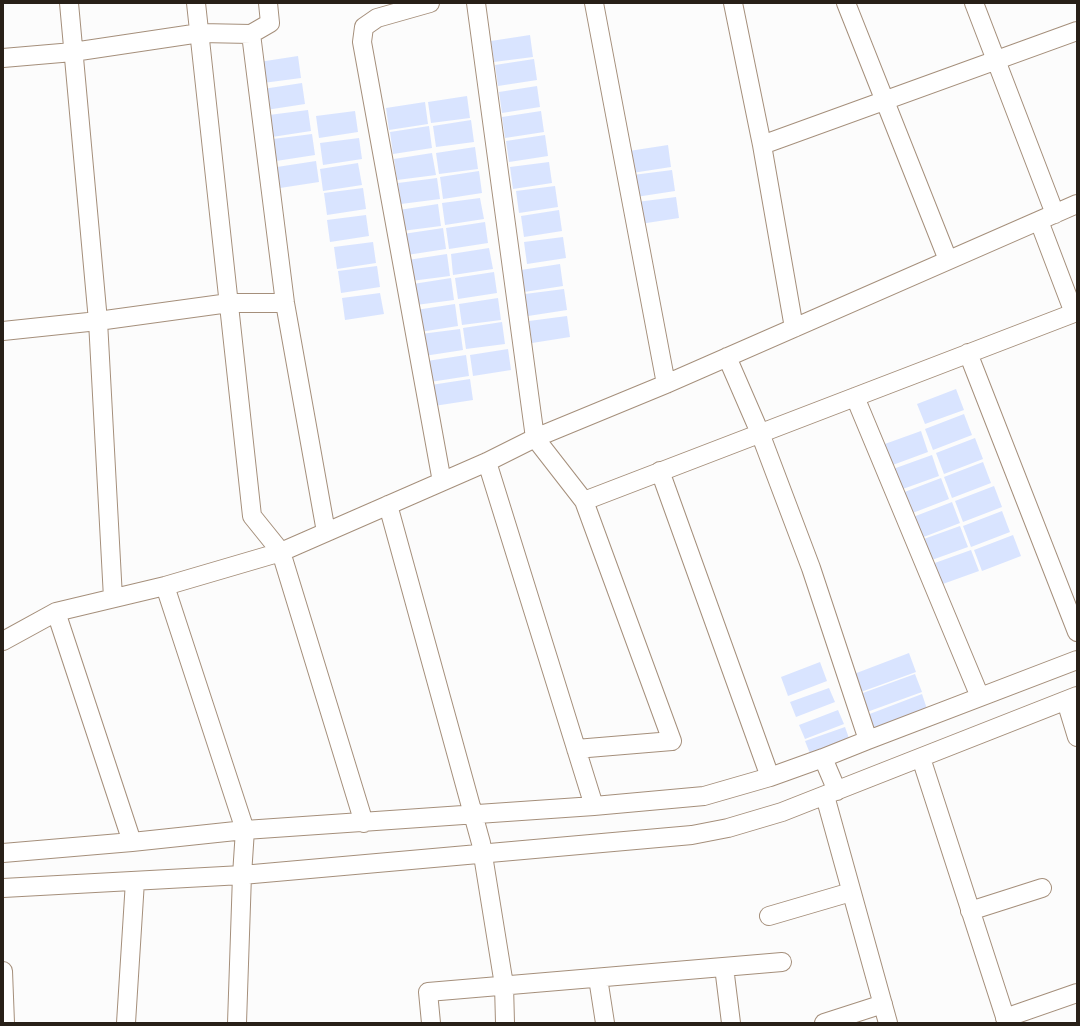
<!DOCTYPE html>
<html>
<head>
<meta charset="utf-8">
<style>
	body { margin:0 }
	#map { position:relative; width:1080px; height:1026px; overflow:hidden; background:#fcfcfc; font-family:"Space Grotesk",sans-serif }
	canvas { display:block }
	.frame { position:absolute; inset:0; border:4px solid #282018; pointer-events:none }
</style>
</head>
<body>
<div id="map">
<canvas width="1080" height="1026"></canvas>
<div class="frame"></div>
</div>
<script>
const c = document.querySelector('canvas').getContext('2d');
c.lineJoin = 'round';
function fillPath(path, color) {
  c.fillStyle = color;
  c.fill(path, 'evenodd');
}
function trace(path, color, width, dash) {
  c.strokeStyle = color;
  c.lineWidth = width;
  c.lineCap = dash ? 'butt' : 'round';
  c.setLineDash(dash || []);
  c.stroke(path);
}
const building = new Path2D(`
	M530,35l3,22 -39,5 -3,-21z
	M298,56l3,22 -38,5 -4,-21z
	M534,59l3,21 -39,6 -3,-21z
	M302,83l3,21 -39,6 -3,-21z
	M537,86l3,21 -38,6 -3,-21z
	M467,96l3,22 -39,5 -3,-21z
	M425,102l3,22 -39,6 -3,-22z
	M308,110l3,21 -39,6 -3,-22z
	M355,111l3,21 -39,6 -3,-22z
	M541,111l3,21 -39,6 -3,-21z
	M471,120l3,22 -38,5 -3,-21z
	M429,126l3,22 -39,6 -3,-22z
	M312,134l3,21 -39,6 -3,-22z
	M545,135l3,21 -39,6 -3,-21z
	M359,138l3,21 -39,6 -3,-22z
	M668,145l3,22 -39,6 -3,-22z
	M475,147l3,22 -39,5 -3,-21z
	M432,153l4,22 -39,5 -3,-21z
	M316,161l3,21 -39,6 -3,-21z
	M549,162l3,21 -39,6 -3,-22z
	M358,163l4,22 -39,6 -3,-22z
	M672,170l3,21 -39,6 -3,-22z
	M479,171l3,22 -39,6 -3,-22z
	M437,178l3,21 -39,5 -3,-21z
	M555,186l3,21 -39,6 -3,-22z
	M363,188l3,21 -39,6 -3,-22z
	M676,197l3,21 -39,6 -3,-22z
	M480,198l4,21 -39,6 -3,-22z
	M438,204l3,22 -39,5 -3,-21z
	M559,210l3,21 -38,6 -3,-21z
	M366,215l3,21 -39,6 -3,-22z
	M485,222l3,21 -39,6 -3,-21z
	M443,228l3,21 -39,6 -4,-21z
	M563,237l3,21 -39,6 -3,-22z
	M373,242l3,21 -39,6 -3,-22z
	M489,248l4,21 -40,6 -2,-21z
	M447,254l3,22 -39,5 -3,-21z
	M560,264l3,22 -39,6 -3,-22z
	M377,266l3,21 -39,6 -3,-22z
	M494,272l3,21 -39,6 -3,-21z
	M451,278l3,22 -38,5 -3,-21z
	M564,289l3,21 -39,6 -3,-22z
	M380,293l4,21 -39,6 -3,-22z
	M498,298l3,22 -39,5 -3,-21z
	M455,304l3,22 -38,6 -4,-22z
	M567,316l3,21 -38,6 -3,-22z
	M502,322l3,22 -39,5 -3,-21z
	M460,329l3,21 -39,6 -3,-22z
	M508,349l3,21 -38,6 -3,-21z
	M466,355l3,21 -39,6 -3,-21z
	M470,379l3,21 -39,6 -3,-21z
	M956,389l8,21 -39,14 -8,-20z
	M964,414l8,21 -39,15 -8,-21z
	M921,431l7,21 -38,14 -8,-21z
	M975,438l8,21 -39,15 -8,-21z
	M932,455l7,21 -39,14 -7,-21z
	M983,462l8,21 -39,15 -8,-21z
	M941,478l8,21 -39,15 -8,-21z
	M994,486l8,21 -39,15 -8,-21z
	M952,502l8,21 -39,15 -8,-21z
	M1002,511l8,21 -39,15 -8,-21z
	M960,526l8,21 -39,14 -8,-21z
	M1013,535l8,21 -39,15 -8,-21z
	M971,550l8,21 -39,14 -8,-21z
	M909,653l7,19 -55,20 -7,-18z
	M820,662l7,19 -39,15 -7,-19z
	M915,674l7,18 -55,20 -7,-18z
	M829,688l6,14 -39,15 -6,-15z
	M922,694l6,18 -54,21 -7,-18z
	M838,710l6,14 -39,15 -6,-14z
	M845,727l5,14 -39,15 -6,-15z`);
const minor = new Path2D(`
	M69,3l29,318 15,277
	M430,3l-53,15 -13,9 -2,15 80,440
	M476,3l59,435 49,63 88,240 -96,8
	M594,3l72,381
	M733,3l29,142 32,183
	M846,3l102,257
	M974,3l81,211
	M251,34l34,269 41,229
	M3,58l70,-6 127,-19 51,1 19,-11 -2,-20
	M762,145l315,-114
	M3,331l95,-10 131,-18h56
	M968,353l109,279
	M727,357l33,76 51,135 57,172
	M855,397l125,300
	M487,462l107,344
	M660,471l110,306
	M584,501l490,-188 -35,-92
	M388,505l93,338 23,142 1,38
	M165,586l80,244 -3,45 -5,148
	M56,612l76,230
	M3,641l53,-29 109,-26 116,-34 -29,-36 -56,-513
	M1066,701l11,36
	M823,758l14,33
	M921,758l86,265
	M825,796l63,227
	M364,823l-83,-271 206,-90 48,-24 131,-54 411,-180
	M3,853l129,-11 113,-12 349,-24 110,-10 66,-19 53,-19 45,-18 209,-80
	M3,888l239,-13 450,-40 36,-7 54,-16 295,-116
	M970,911l72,-23
	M769,916l82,-24
	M724,967l7,56
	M3,971l2,52
	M598,978l7,45
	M1005,1018l72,-25
	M126,1023l9,-142
	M431,1023l-3,-31 354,-30
	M824,1023l59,-19`);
fillPath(building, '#d9e4ff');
trace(minor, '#a58f7b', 20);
trace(minor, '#fff', 18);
</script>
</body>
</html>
